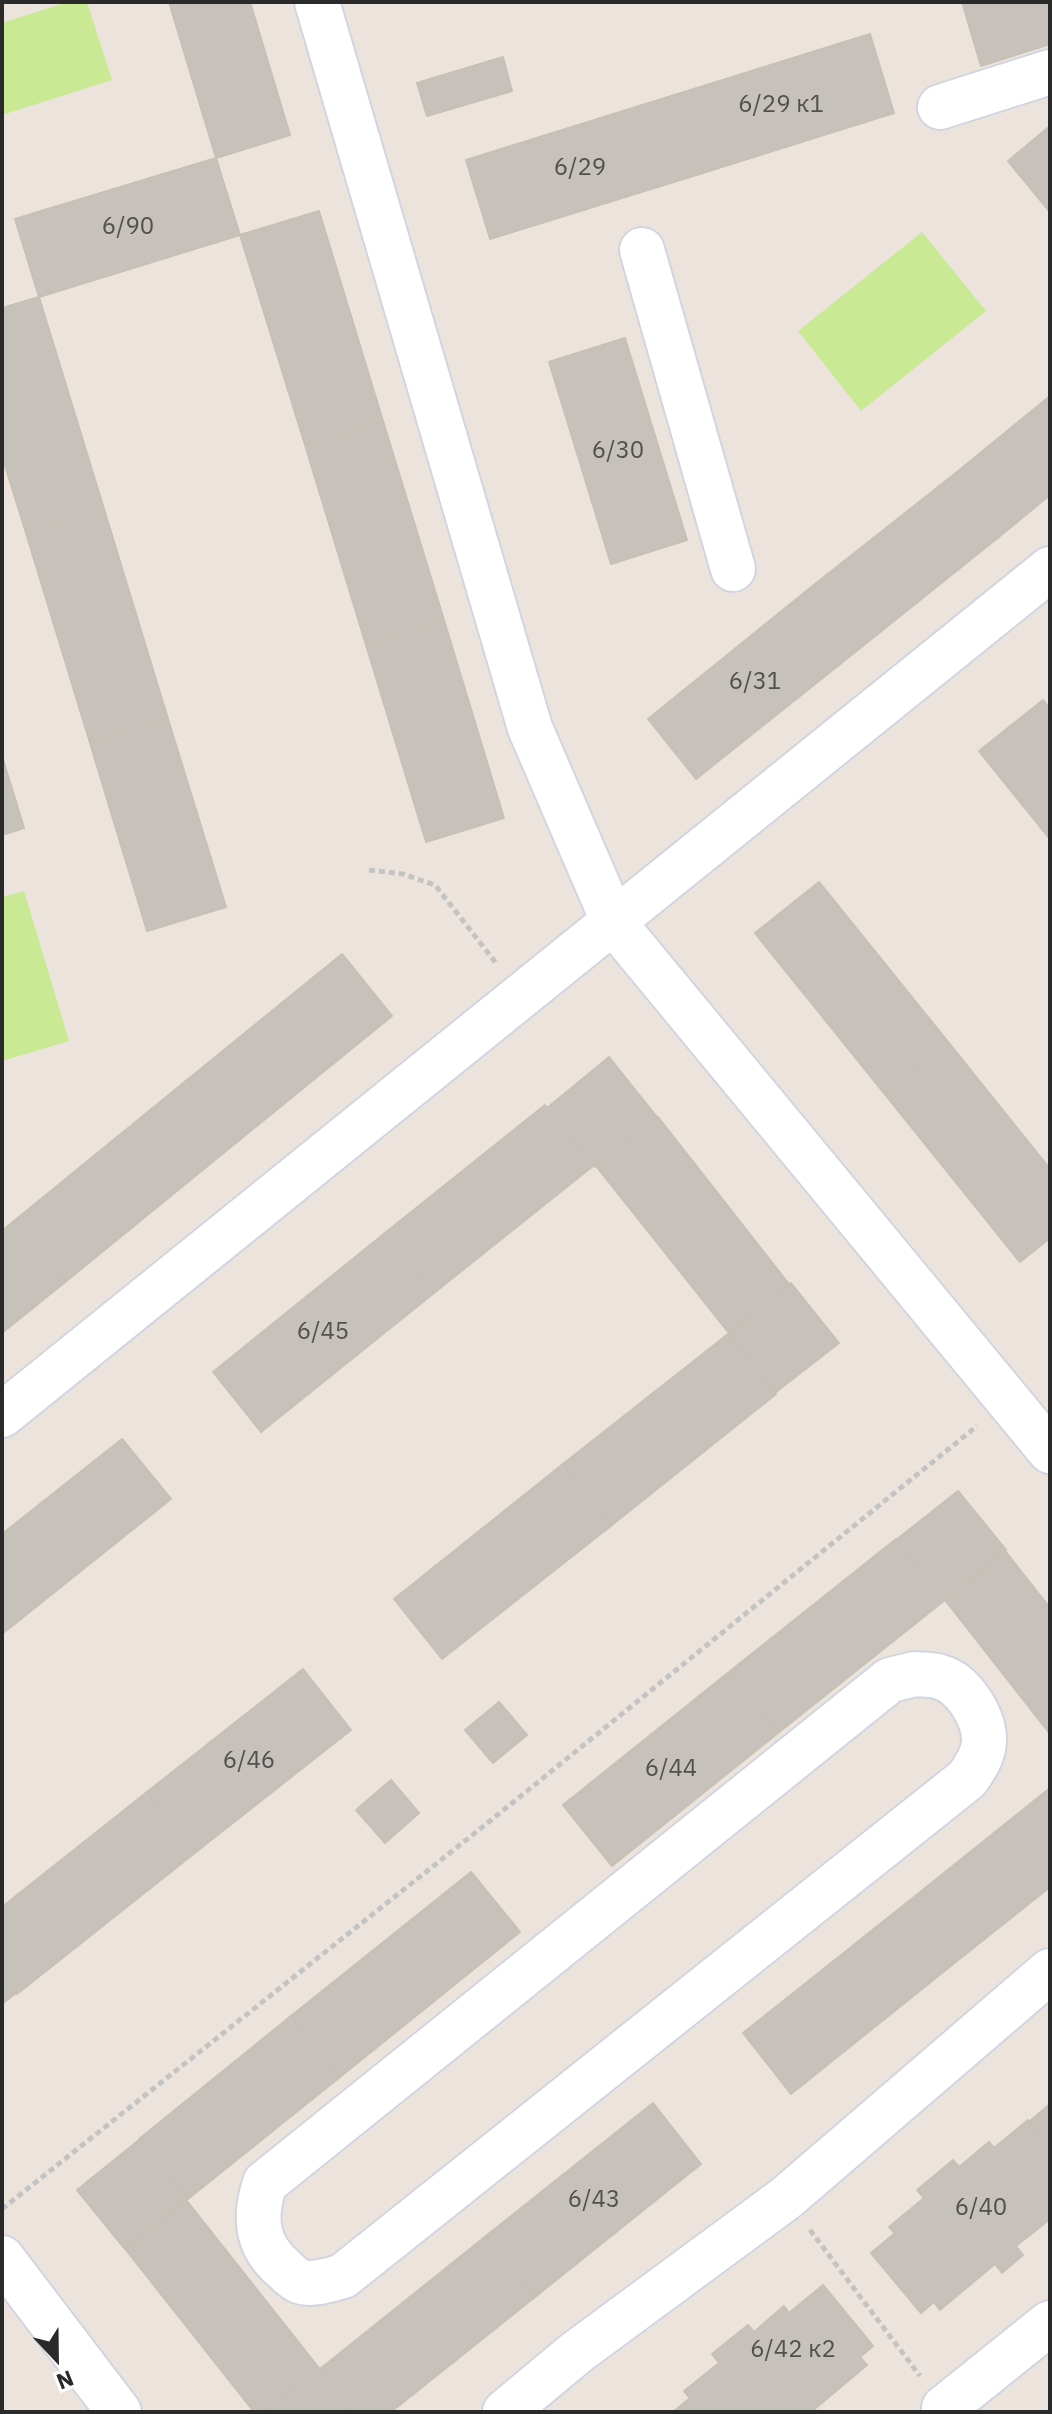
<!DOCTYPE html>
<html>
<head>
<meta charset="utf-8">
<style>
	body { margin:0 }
	#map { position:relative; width:1052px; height:2414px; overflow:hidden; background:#ece4dc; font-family:"IBM Plex Sans",sans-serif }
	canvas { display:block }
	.frame { position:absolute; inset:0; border:4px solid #2a2a2a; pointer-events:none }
	.north { position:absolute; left:16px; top:2318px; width:80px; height:80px; -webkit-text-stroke:6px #fff; paint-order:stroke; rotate:158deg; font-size:22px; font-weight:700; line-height:32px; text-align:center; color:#2a2a2a }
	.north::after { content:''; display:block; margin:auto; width:28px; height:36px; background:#2a2a2a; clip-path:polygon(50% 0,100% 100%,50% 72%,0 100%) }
</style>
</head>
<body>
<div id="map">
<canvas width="1052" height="2414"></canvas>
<div class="frame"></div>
<div class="north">N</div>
</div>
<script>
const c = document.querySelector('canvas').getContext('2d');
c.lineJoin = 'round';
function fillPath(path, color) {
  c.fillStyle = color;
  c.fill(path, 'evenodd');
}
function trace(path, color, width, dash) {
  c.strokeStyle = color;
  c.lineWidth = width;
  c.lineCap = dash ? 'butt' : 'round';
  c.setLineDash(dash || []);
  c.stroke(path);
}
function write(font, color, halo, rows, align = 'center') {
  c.font = font + ' "IBM Plex Sans",sans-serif';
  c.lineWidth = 6;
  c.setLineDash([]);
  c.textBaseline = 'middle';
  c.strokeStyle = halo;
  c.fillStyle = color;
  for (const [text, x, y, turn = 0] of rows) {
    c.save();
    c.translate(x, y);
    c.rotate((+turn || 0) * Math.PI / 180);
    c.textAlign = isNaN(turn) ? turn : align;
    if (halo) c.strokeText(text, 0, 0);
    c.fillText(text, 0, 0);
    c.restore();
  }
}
const pitch = new Path2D(`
	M67,2h20l25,78 -110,35v-92z
	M922,232l64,79 -125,100 -63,-80z
	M24,891l45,150 -67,20v-164z`);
const building = new Path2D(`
	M169,2h81l40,133 -74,23z
	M962,2h87l1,42 -69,22z
	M870,34l24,79 -201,63 -25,-79z
	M503,57l9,34 -85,25 -10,-33z
	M668,97l25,79 -203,63 -24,-79z
	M1050,126v86l-42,-51z
	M216,158l24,77 -201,62 -24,-78z
	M319,211l64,210 -78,24 -65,-210z
	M39,297l65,212 -78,24 -24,-77v-148z
	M625,338l62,202 -76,24 -62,-202z
	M1050,396v99l-50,41 -48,-60z
	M383,421l61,199 -78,25 -61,-200z
	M952,476l48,60 -136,109 -49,-61z
	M104,509l64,210 -78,24 -64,-210z
	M815,584l49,61 -168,134 -48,-60z
	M444,620l60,198 -78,24 -60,-197z
	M1043,700l7,9v130l-71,-88z
	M168,719l58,188 -79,24 -57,-188z
	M2,756l22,72 -22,7z
	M819,882l129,160 -64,51 -129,-160z
	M342,954l50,62 -155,126 -50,-62z
	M948,1042l102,127v69l-30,24 -136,-169z
	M609,1057l48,60 -62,50 -48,-59z
	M187,1080l50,62 -173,141 -50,-62z
	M545,1105l48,61 -159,127 -49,-60z
	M658,1117l131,167 -61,48 -132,-166z
	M14,1221l50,62 -62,50v-102z
	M385,1233l49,60 -173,139 -48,-60z
	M791,1283l48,60 -63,49 -47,-59z
	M728,1334l48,60 -164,131 -49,-61z
	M122,1439l49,60 -169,135v-100z
	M563,1464l49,61 -170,134 -48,-60z
	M958,1491l48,59 -62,50 -48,-60z
	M896,1539l49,61 -167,133 -49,-61z
	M1006,1552l44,56v126l-105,-134z
	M303,1669l48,61 -155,122 -49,-60z
	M729,1672l49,61 -166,133 -49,-61z
	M499,1702l28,33 -34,28 -28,-33z
	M391,1780l28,33 -34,30 -29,-33z
	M1050,1788v99l-88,70 -48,-60z
	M147,1792l49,60 -179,142 -15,-19v-68z
	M471,1872l49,60 -180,145 -49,-61z
	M914,1897l48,60 -171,137 -48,-61z
	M2,1976l14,17 -14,11z
	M291,2016l49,61 -152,122 -49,-60z
	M653,2103l48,61 -166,133 -49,-61z
	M1050,2104v42l-20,-25z
	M1028,2120l22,27v72l-34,27 7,9 -21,18 -7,-9 -55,46 -6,-8 -13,11 -50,-60 24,-20 -6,-6 35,-29 -7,-8 36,-30 6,7 30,-25 5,6z
	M139,2140l48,59 -62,50 -48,-59z
	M187,2201l132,167 -57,44h-8l-128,-162z
	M486,2236l49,61 -144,115h-37l-34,-43z
	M823,2285l50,61 -13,11 7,8 -56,47h-138l17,-14 -6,-7 35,-28 -7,-9 36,-29 6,7 30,-26 5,7z
	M319,2368l35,44h-90z`);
const path = new Path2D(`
	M369,870l34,4 32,11 61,78
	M2,2209l488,-388 487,-395
	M810,2230l110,146`);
const minor = new Path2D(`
	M317,2l213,726 84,195 436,528
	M940,107l110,-35
	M642,250l91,319
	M2,1415l1048,-846
	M915,1674c8,1 17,0 25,3 23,6 44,39 44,63 0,15 -9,28 -17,39l-624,497c-14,4 -30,10 -44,5 -5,-2 -11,-8 -15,-12 -29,-24 -30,-53 -19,-86l625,-503z
	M2,2258l117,154
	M944,2408l106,-85
	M505,2412l72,-60 209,-154 264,-227`);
const numberNames = [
	["6/29 к1",781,105],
	["6/29",580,168],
	["6/90",128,227],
	["6/30",618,451],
	["6/31",755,682],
	["6/45",323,1332],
	["6/46",249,1761],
	["6/44",671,1769],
	["6/43",594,2200],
	["6/40",981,2208],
	["6/42 к2",793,2350]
];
fillPath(pitch, '#cae994');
fillPath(building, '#c7c1bb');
trace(building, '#c7c0b5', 2);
trace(minor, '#d1d5e2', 48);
trace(path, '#c3c3c3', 5, [6, 4]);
trace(minor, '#fff', 44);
write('24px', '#51504e', null, numberNames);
</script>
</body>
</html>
